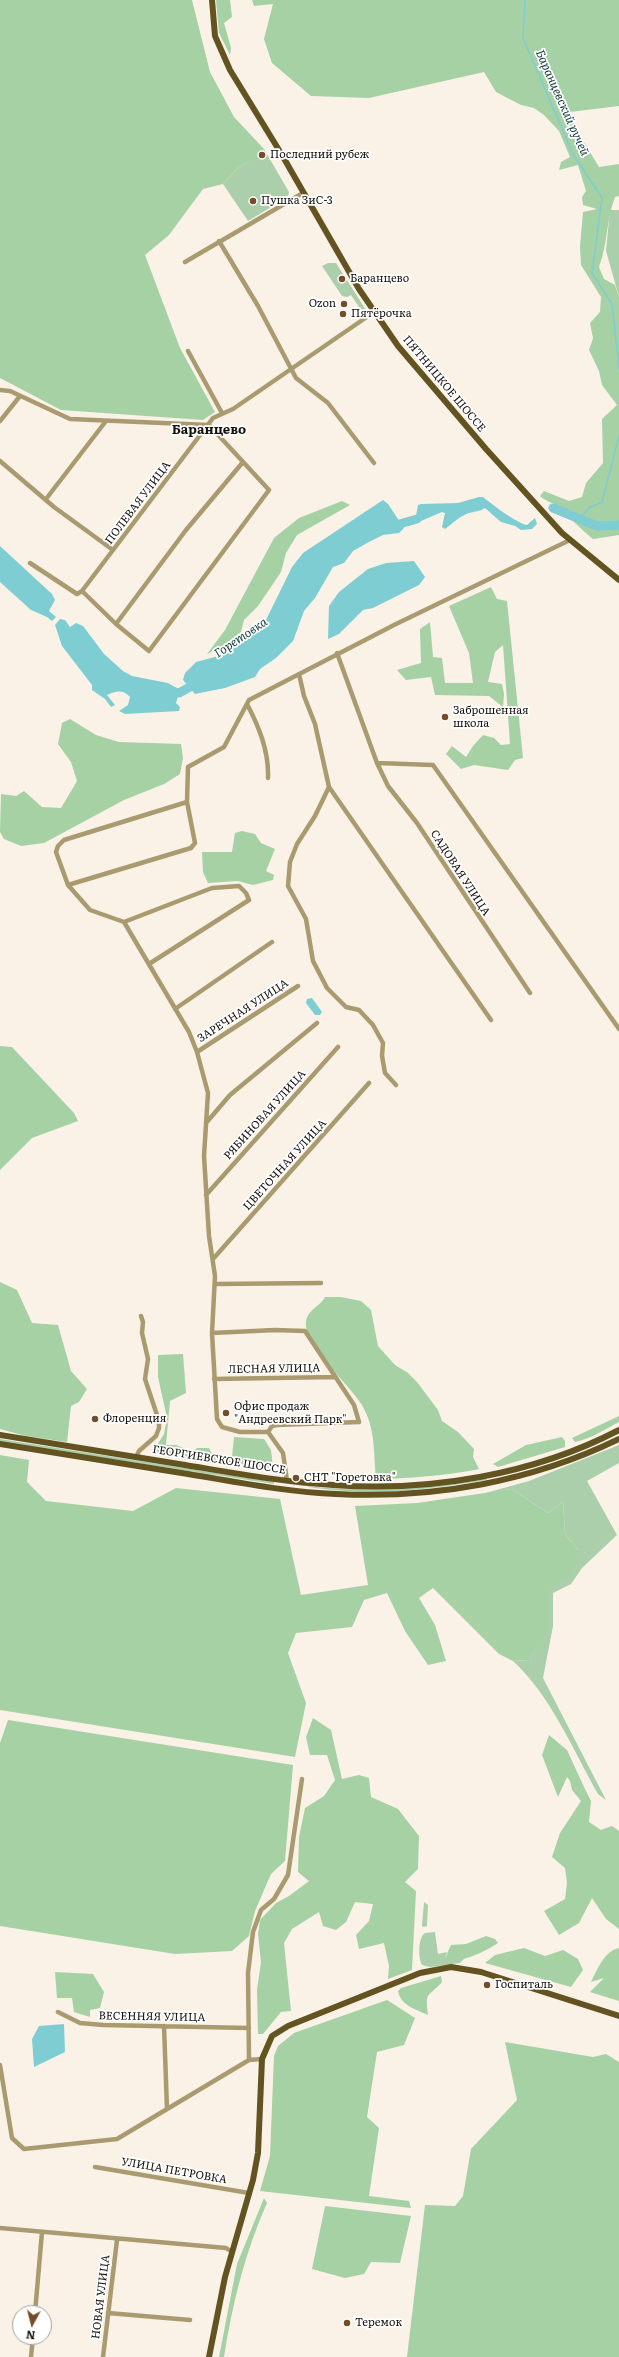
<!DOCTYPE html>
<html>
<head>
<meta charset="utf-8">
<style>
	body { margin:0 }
	#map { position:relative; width:619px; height:2357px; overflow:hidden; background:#faf2e6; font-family:Literata,serif }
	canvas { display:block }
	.north { position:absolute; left:12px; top:2305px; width:40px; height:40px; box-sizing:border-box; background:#fff; border:1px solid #a1a09e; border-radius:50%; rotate:187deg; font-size:11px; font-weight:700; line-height:16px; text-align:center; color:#14110d }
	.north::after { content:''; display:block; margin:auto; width:14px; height:18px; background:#734c2a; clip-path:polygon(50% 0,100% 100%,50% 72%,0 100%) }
</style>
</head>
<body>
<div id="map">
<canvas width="619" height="2357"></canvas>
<div class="north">N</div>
</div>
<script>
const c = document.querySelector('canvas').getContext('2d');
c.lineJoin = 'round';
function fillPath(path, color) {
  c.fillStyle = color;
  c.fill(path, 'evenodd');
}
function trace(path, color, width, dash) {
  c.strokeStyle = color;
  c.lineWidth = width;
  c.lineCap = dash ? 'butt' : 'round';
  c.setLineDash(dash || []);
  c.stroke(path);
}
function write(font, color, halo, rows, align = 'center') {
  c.font = font + ' Literata,serif';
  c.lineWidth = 3.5;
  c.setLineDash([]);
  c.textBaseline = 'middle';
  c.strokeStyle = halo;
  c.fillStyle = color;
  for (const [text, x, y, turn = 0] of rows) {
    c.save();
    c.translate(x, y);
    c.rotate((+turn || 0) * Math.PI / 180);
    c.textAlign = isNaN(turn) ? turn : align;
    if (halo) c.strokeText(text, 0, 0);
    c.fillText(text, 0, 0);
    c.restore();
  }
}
const green = new Path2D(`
	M264,149l25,43 -1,5 -40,24 -25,-37 15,-16 21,-13 -1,-2z
	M610,210h9v87l-13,-46z
	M328,263h8l30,47 -1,6 -14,-21 -4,2 -5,-1 -20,-30z
	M0,1439l274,43v2l-274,-42z
	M619,1445v18l-32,18 30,54 -35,33 -11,16 -18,9v33l-10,52 63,122 -8,-6c-25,-44 -47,-98 -85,-133l16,-1 18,-30v-41l31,-39 -13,-16 -2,-32 -15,11 -36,-24 -30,5 47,-13z
	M486,1477l1,3c-54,9 -108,16 -163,9 -5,-1 -14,-1 -17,-3 61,7 119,2 179,-9z
	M424,1902l4,3 -1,21 -4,1 -1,-1z
	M435,1932l3,22 9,-2 -2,6 19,1 -4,4 -30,4 -8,-2c-4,-7 -4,-28 3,-32z`);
const forest = new Path2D(`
	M0,0h192l18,72 24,45 30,32 -6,4 2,2 -22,13 -15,16 -20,5 -34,46 -24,20 35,93 35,64 -12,8 -142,-10 -61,-32z
	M216,0h14l2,17 -8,6 7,25 -1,7 -11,-22z
	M252,0h367v106l-49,6 6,17 23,38 20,-3v32l-4,1c-9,23 -7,47 -16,70l5,12 11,6 4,12v238l-26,4c-13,-10 -24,-23 -36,-33 -5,-4 -12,-5 -17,-10l4,-5 25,10 13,-4 4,-14 17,-20 -1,-44 15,-14 -15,-20 -3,-14 -10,-21 4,-12 -3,-15 10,-11 1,-15 -20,-32 -1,-19 3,-34 14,-3 -14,-4 -1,-8 4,-6 -8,-26 -19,5 2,-8 9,-5 -11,-26 -15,-16 -10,-7 -13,-3 -25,-13 -12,-20 -115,26 -58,-2 -39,-33 -8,-24 9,-35 -19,2z
	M342,501l8,4 -53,30 -11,18 -5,19 -23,34 -14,14 -3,12 -18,14 -16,8 18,-24 49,-92 25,-20z
	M491,587l6,12 10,2 16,157 -8,2 -7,10 -34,-5 -13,4 -15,-15 6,-8 14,11 7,-11 10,-11 11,3 7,7 9,-1 -7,-99 -8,7 -7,30 14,2 2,10 -1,13 -14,-11 -54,-1 -4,-18 -25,3 -9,-10 24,-7 -1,-34 10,-7 3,35 9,1 3,25h28l-4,-30 -20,-47z
	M70,719l26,16 23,7 62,2 2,14 -3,16 -16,10 -40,16 -80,43 -23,3 -17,-7 -4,-7 1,-38 15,2 8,-5 18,16 19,1 16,-27 -6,-19 -13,-18 4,-21z
	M242,831l13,3 6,9 14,6 -9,22 8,4 -1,5 -20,5 -15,-4 -30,2 -5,-11 -1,-20h30l3,-19z
	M0,1046l12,1 62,66 4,8 -46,17 -32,32z
	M0,1282l17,8 15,33 26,2 13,46 16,18 -8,13 -8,4 -4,36 -41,-6 -26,-7z
	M325,1297h16l20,4 10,9 7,36 17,19 13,8 9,9 21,28 4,11 16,11 16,17 -1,8 6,12c-14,4 -93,13 -103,8 -3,-27 0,-47 -14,-72 -14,-22 -54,-56 -56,-79 -1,-16 13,-18 19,-29z
	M183,1354l3,39 -16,8 -4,44h10l17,7 4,-4h12l4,8 19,1 2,-20 30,2 7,11 2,18 -120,-16 11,-18 3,-16 -9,-41v-22z
	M619,1416v6c-14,7 -28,17 -44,20l-3,-4z
	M562,1437l3,4v6l-67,20 -5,-3 33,-19z
	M0,1455l29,5 -2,22 19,19 87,10 43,-23 104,11 21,96 67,-10 -13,-79 62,-3 95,-14 36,24 15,-11 2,32 13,16 -4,22 -27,17 1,41 -19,30 -16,1 -14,-7 -66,-66 -14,10 16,27 11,36 -18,4 -23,-34 -18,-38 -23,7 -12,27 -56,6 -8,20 18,50 -11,54 -295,-47z
	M313,1718l18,12 11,49 17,-4 10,3 2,19 27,12 21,27 -1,33 -13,13 11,9 -4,79 -24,9 1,-13 -5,-23 -25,6 -3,-14 13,-14 4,-17 -18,-2 -9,20 -10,8 -13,-4 -4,-14 -27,17 -8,14 7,68 -10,1 -18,22h-5l-1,-44 4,-28 -3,-28 2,-14 16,-17 13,-7 20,-15 -11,-9 1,-35 6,-29 19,-12 11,-16 -8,-25h-17l-4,-18z
	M8,1720l285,45 -8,96 -14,13 -16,37 -6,25 -17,15 -57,3 -175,-28v-183z
	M549,1735l18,15 17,37 7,14 -2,21 12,8 11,-4 7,5v98l-13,-10 -14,-21 -13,25 -20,12 -15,-24 21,-12 2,-16 -2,-15 -13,-11 8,-24 21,-32 -9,-11 -2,-9 -3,-4 -9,20 -16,-42z
	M486,1936l9,3 3,4c-12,8 -41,23 -53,15l6,-13 15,-1z
	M524,1948l21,8 18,-6 15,9 5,11 -12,17 -86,-24 10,-8z
	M619,1948v53l-29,-9 14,-14 -13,4c6,-12 13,-31 28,-34z
	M55,1972l38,2 11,18 -4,16 -10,2v7l-16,-5 -2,-14h-15z
	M441,1976l1,6c-14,16 -17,8 -14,33 -11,-5 -28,-10 -30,-24l3,-3z
	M387,2000l28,18 -11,27 -27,7 -10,65 12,11 -10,68 40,5 2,7 -151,-17 10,-35 4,-100 4,-10 16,-13z
	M505,2042l88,15 13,-3 13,8v295h-212l18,-152 30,1 8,-10 8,-47 46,-49z
	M264,2198l3,5c-22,49 -35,102 -43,154h-5l18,-93z
	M325,2206l86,10 -11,47 -29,-1 -7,12 -19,4 -33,-9z`);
const water = new Path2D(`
	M479,497h4c9,7 33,26 44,28l8,-7 2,6 -5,5 -11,1 -6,-4 -14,-4 -16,-14c-6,4 -9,3 -16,5 -9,3 -16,10 -24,16l-3,-2 3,-14 -3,-1 -21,9h-15l10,-5 2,-11 3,-1 37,-1z
	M383,500l5,4 16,24 -5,5 -16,2 -16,8 -14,8 -9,12 -11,4 -18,31 -11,13 -11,30 -17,17 -16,11 -5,8 -30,11 -30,6 -12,-14 2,-7 11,-11 30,-8 38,-30 28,-57 11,-14z
	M0,546l52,48 3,6 -6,11 7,6 -4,4 -5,-4 -16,-7 -31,-28z
	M414,561l11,16 -6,8 -46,23 -10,2 -24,24 -11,5 1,-33 10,-14 29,-23 18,-6z
	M60,619l5,1 5,7 6,-4 7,3 21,28 19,17 9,5 36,7 12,7 -4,13 4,4 -1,4 -54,3 -6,-3 9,-6 2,-8c-7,-8 -14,-6 -23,-2l8,10 -4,2 -6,-8 -13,-9v-5l-30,-39 -7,-21z
	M312,998l10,14 -2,3h-5l-9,-12 1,-4z
	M64,2024l1,28 -31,15 -2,-28 7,-13z`);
const stream = new Path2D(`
	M525,0l-2,38 50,116 29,44 -10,75 20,31 7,65
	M579,519l10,-11 13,-6 17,-66`);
const river = new Path2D(`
	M553,508l44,18 22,-1
	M389,527l28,-8
	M167,690l12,3 20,-11`);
const minor = new Path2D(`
	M219,241l39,65 38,72 32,25 46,60
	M185,262l118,-69
	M188,351l34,62
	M0,390l10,1 60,28 139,6 60,65 -120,161 -33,-27 -34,-33 -5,3 -47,-31
	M0,421l20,-25
	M0,461l54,46 59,43
	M46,499l60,-78
	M82,591l131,-173 20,-9 141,-97
	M116,624l70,-94 57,-68
	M337,653l40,110 56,2 186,264
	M299,674l5,22 11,28 14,63 -14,29 -18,28 -7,18 -2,24 18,33 7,42 14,27 19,19 13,3 14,15 10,18 -1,13 3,17 11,12
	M247,704c12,23 22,47 21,74
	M377,763l11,23 29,37 113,170
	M329,787l162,233
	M187,802l-123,38 -6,6 -2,6 12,33 22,25 34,12 65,110 8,20 11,41 -4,63 5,80 6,40 -3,57 5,86 5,8 18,5h28l15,21 4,28
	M68,885l123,-37 4,-5 -8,-41 1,-35 36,-20 25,-47 147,-76 174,-84
	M124,922l88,-34 27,-2 7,7 3,7 -100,64
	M175,1009l97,-67
	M197,1052l101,-66
	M206,1123l24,-28 87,-72
	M206,1195l132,-148
	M213,1259l156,-176
	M215,1284l106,-1
	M212,1333l63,-3 30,1 49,74 5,17 -82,3 -5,1 -4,6
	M214,1379l121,-2
	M136,1457l3,-6 17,-15 3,-8v-7l-14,-42 3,-20 -6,-26 1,-11 -2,-6
	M58,2012l22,11 23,2 146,3
	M164,2026l3,83
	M249,2060l-1,-87 5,-41 8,-22 13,-11 14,-24 14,-96
	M0,2065l12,73 12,11 93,-10 132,-79 13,-1
	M95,2167l154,26
	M0,2228l226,20 6,4
	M35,2313l7,-81
	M108,2313l82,7
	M31,2357l2,-20
	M103,2357l14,-117`);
const major = new Path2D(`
	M212,0l3,36 15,34 52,85 77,134 39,57 88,103 76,84 57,47
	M0,1435c62,10 123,20 185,30 49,8 98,17 148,20 96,7 200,-10 286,-55
	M0,1444c63,10 125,20 188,30 49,8 98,18 148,20 97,5 195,-12 283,-55
	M209,2357l16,-80 28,-97 5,-27 4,-94 10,-23 16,-10 132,-53 31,-6 30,5 138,44`);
const markers = [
	[262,155,4,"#734c2a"],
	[253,201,4,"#734c2a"],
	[342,279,4,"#734c2a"],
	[344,304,4,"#734c2a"],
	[343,314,4,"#734c2a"],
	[445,717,4,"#734c2a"],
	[226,1413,4,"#734c2a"],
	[95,1419,4,"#734c2a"],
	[296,1478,4,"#734c2a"],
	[487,1985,4,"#734c2a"],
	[347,2323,4,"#734c2a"]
];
const poiNames = [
	["Последний рубеж",270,155],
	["Пушка ЗиС-3",261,201],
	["Баранцево",350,279],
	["Ozon",336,304,"right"],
	["Пятёрочка",351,314],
	["Заброшенная",453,711],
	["школа",453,724],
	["Офис продаж",234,1407],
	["\"Андреевский Парк\"",234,1420],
	["Флоренция",103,1419],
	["СНТ \"Горетовка\"",304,1478],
	["Госпиталь",495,1985],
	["Теремок",355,2323]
];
const streetNames = [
	["ПЯТНИЦКОЕ ШОССЕ",444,384,50],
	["ПОЛЕВАЯ УЛИЦА",138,503,-53],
	["САДОВАЯ УЛИЦА",460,873,57],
	["ЗАРЕЧНАЯ УЛИЦА",243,1011,-33],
	["РЯБИНОВАЯ УЛИЦА",265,1115,-48],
	["ЦВЕТОЧНАЯ УЛИЦА",285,1165,-48],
	["ЛЕСНАЯ УЛИЦА",274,1369,-1],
	["ГЕОРГИЕВСКОЕ ШОССЕ",219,1460,9],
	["ВЕСЕННЯЯ УЛИЦА",152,2017,1],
	["УЛИЦА ПЕТРОВКА",174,2171,10],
	["НОВАЯ УЛИЦА",101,2297,-83]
];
const waterNames = [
	["Баранцевский ручей",562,103,66],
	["Горетовка",241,638,-34]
];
const quarterNames = [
	["Баранцево",209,430]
];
fillPath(green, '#abcfaa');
fillPath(forest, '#a5d1a4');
fillPath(water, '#7ecdd3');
trace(stream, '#7ecdd3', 1.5);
trace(river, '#7ecdd3', 9);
trace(minor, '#a99b6f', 4.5);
trace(major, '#625321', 6);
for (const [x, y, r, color] of markers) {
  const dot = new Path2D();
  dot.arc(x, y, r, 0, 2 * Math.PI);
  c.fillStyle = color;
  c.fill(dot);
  trace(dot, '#fff', 1.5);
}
write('11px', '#14110d', '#fff', poiNames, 'left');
write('11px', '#14110d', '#fff', streetNames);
write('italic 12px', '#153b3e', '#fff', waterNames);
write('bold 13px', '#14110d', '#fff', quarterNames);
</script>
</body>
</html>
